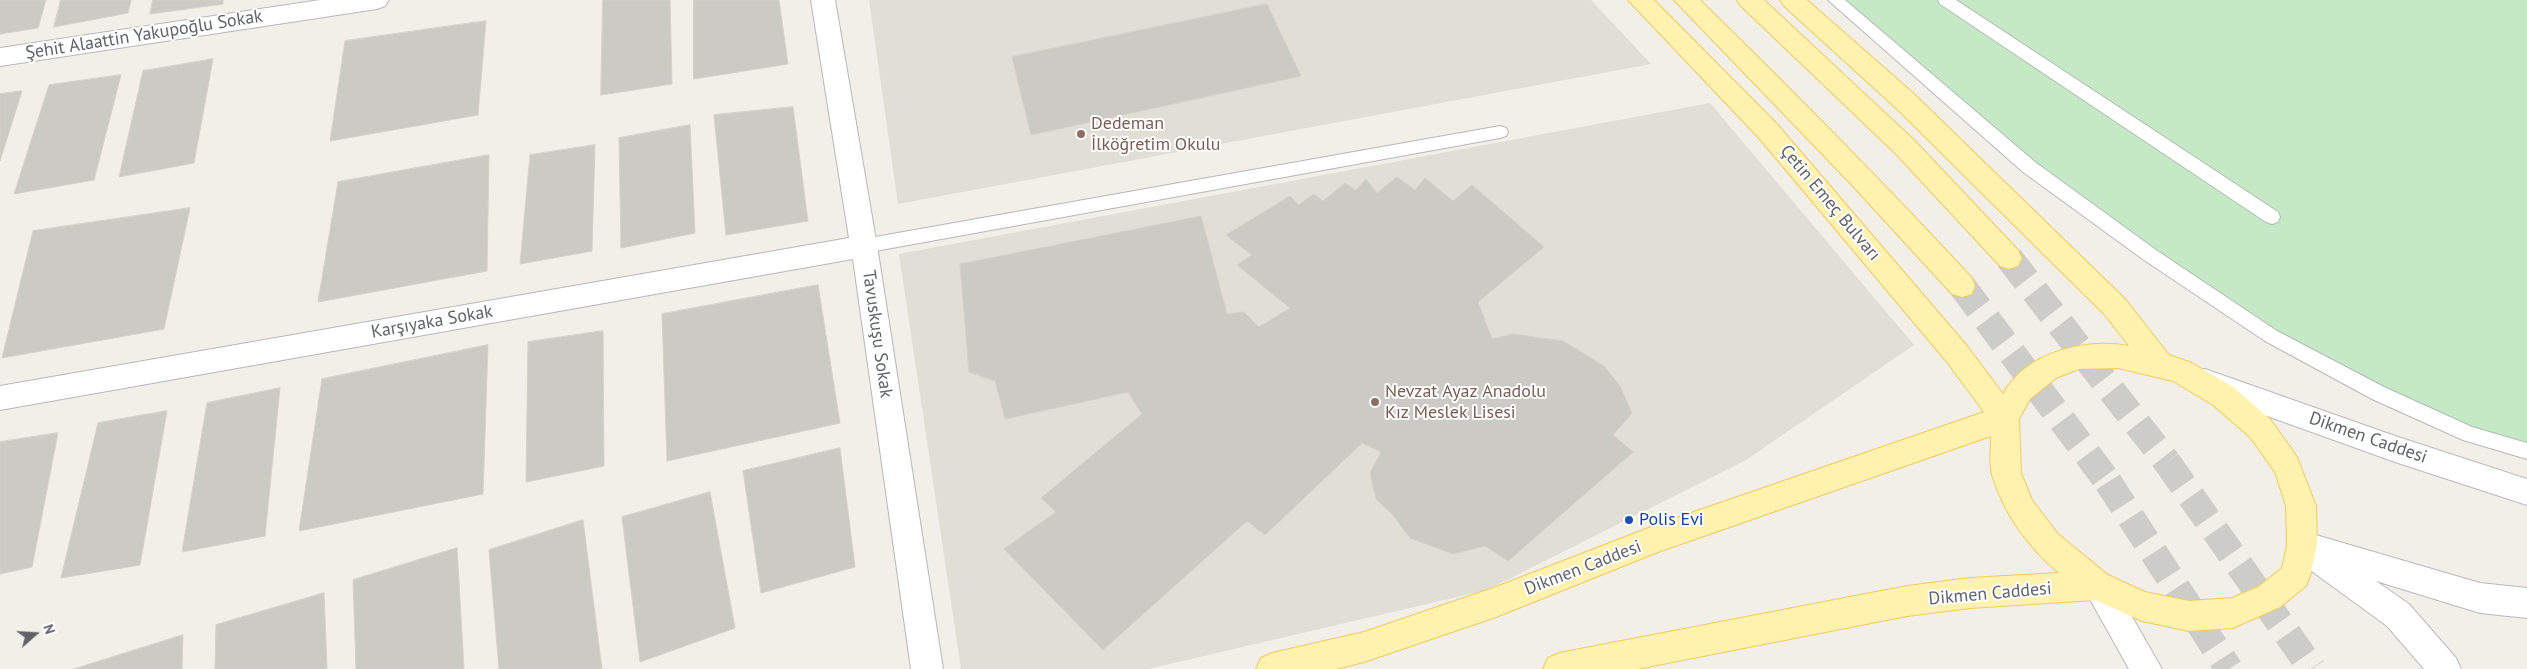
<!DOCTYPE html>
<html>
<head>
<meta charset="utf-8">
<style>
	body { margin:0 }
	#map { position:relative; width:2527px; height:669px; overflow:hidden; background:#f1efe8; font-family:"PT Sans",sans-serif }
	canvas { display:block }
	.north { position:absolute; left:10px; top:609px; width:50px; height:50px; -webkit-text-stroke:4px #fff; paint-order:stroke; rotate:71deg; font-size:14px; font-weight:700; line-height:20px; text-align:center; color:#5f6368 }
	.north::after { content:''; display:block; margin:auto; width:18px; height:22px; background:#5f6368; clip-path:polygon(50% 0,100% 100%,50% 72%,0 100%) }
</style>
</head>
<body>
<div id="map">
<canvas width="2527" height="669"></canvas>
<div class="north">N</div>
</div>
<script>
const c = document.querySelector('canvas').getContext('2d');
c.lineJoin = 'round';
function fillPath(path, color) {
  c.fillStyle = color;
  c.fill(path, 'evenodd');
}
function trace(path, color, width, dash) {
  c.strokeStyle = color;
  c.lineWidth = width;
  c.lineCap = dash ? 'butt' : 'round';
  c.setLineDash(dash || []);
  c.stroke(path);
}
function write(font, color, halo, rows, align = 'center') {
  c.font = font + ' "PT Sans",sans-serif';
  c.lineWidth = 4;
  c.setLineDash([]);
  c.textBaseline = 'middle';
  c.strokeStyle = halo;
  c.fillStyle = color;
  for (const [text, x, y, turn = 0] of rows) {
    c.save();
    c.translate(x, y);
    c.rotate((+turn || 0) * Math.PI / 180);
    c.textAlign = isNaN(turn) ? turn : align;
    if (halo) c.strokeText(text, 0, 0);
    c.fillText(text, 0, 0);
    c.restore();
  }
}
const education = new Path2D(`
	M869,0h722l60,64 -753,140z
	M1710,103l204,242 -168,115 -259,130 -339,79h-187l-62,-415z`);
const green = new Path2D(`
	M1835,0h692v451l-149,-58 -228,-138z`);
const building = new Path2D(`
	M0,0h46l-8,28 -38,6z
	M61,0h70l-3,13 -74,14z
	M153,0h70v4l-73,10z
	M603,0h67l2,84 -71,11z
	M694,0h85l9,64 -94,15z
	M1267,4l34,72 -270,59 -19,-78z
	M486,21l-8,94 -148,26 15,-100z
	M213,59l-19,104 -75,14 24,-106z
	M121,75l-27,105 -80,14 35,-109z
	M22,91l-22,70v-67z
	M793,107l15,114 -82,14 -12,-120z
	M690,125l5,108 -74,15 -2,-110z
	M595,145l-3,106 -72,13 10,-109z
	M489,155l-2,116 -169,31 20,-120z
	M1397,177l18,13 10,-12 28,23 19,-16 72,62 -66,55 14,37 21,-5 50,7 41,25 16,20 12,27 -19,22 20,17 -125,109 -23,-15 -32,8 -43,-16 -17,-23 -17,-16 -6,-26 11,-21 -19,-9 -97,92 -18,-14 -144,129 -99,-101 52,-37 -15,-14 101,-84 -14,-22 -123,27 -10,-38 -26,-9 -9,-108 241,-48 26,98 17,-2 15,15 31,-19 -53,-43 15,-10 -26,-20 64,-39 8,9 16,-11 9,7 22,-18 11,7 10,-11 11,14z
	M190,208l-26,121 -162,29 31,-127z
	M818,285l22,138 -173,38 -5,-147z
	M603,331l1,135 -78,16 2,-140z
	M488,345l-5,149 -184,37 23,-152z
	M280,388l-15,148 -83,16 25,-149z
	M167,411l-27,154 -79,13 37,-155z
	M58,433l-26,134 -32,7v-132z
	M840,448l15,119 -94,26 -18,-122z
	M710,492l25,136 -95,34 -18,-145z
	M583,520l19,149h-103l-10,-119z
	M457,548l7,121h-108l-3,-89z
	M324,593l3,76h-112l1,-44z
	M183,635l-1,34h-108z`);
const secondaryTunnel = new Path2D(`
	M2167,462l145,207
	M2108,482l121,187`);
const primaryTunnel = new Path2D(`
	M2009,258l158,204
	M1962,286l146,196`);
const lane = new Path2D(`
	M1828,0h17l190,162 121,88 121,81 107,56 88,40 55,16v16l-64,-19 -91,-41 -107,-58 -121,-81 -121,-88z
	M1938,0h18l322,212 2,5 -2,5 -6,2 -6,-2 -326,-218z
	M1500,126l6,2 2,4 -2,4 -6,2 -636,115 -6,-2 -2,-5 2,-5 6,-2z`);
const street = new Path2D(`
	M320,0h69l-4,6 -8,3 -377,57v-18z
	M811,0h24l42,246 66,423h-32l-58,-410 -853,151v-24l849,-148z`);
const secondary = new Path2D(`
	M2205,369l190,67 132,43v26l-132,-43 -200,-72 -4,-9 4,-9z
	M2302,531l178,52 47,5v30l-47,-5 -104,-32 33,23 47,54 5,11h-37l-37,-43 -81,-59 -3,-8 -12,-4 -4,-10 4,-10z
	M2097,570l11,5 54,94h-33l-47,-84 4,-10z`);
const primary = new Path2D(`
	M1628,0h26l123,124 190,222 36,48c23,-42 82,-56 126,-48l-24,-31 -209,-207 -112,-102 -4,-6h27l107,94 211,205 44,56 23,8 41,24 37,32 27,38 19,49 1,39 -7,31 -4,10 -26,21 -47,21 -44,3 -47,-10 -47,-21 -125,8 -63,8 -270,53h-94l5,-11 11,-5 348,-67 63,-8 89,-5c-31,-26 -55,-59 -67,-98 -3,-12 -1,-27 -1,-39l-333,116 -162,65 -132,45 -28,7h-80l5,-11 11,-5 92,-21 132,-45 160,-62 328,-113 -37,-50 -188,-224zM2118,368l55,13 40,24 37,32 25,35 11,34 1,39 -5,23 -24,19 -26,11 -43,3 -44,-9 -37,-17 -50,-41 -26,-34 -11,-27 -2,-54 11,-20 26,-21 23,-9z
	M1674,0h26c93,91 184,183 272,278l3,8 -3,8 -10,3 -10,-3 -101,-110z
	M1737,0h27l150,140 104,110 4,8 -4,8 -9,3 -9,-3 -104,-112 -155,-148z`);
const markers = [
	[1081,134,5,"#8d6e63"],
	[1375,402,5,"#8d6e63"],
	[1629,520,5,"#1a4fb4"]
];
const streetNames = [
	["Şehit Alaattin Yakupoğlu Sokak",144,35,-9],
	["Çetin Emeç Bulvarı",1830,203,50],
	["Karşıyaka Sokak",432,322,-10],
	["Tavuskuşu Sokak",877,334,82],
	["Dikmen Caddesi",2368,438,19],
	["Dikmen Caddesi",1583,568,-21],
	["Dikmen Caddesi",1990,594,-5]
];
const educationNames = [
	["Dedeman",1091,124],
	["İlköğretim Okulu",1091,145],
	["Nevzat Ayaz Anadolu",1385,392],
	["Kız Meslek Lisesi",1385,413]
];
const transitNames = [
	["Polis Evi",1639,520]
];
fillPath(education, '#e1ded6');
fillPath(green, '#c5e8c5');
fillPath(building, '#cccac5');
trace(building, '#d6d1c6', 1);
trace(secondaryTunnel, '#ccccc8', 28, [28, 14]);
trace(primaryTunnel, '#ccccc8', 28, [28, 14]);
trace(lane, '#b5b8bc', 2);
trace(street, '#b5b8bc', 2);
trace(secondary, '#b6babf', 2);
trace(primary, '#f2c960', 2);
fillPath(lane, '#fff');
fillPath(street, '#fff');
fillPath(secondary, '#fff');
fillPath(primary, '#fff2af');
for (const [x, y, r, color] of markers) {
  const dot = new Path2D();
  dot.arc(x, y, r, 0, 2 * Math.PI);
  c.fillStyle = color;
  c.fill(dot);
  trace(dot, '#fff', 2);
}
write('18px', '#5f6368', '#fff', streetNames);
write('18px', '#785e54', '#fff', educationNames, 'left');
write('18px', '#164399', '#fff', transitNames, 'left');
</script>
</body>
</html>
